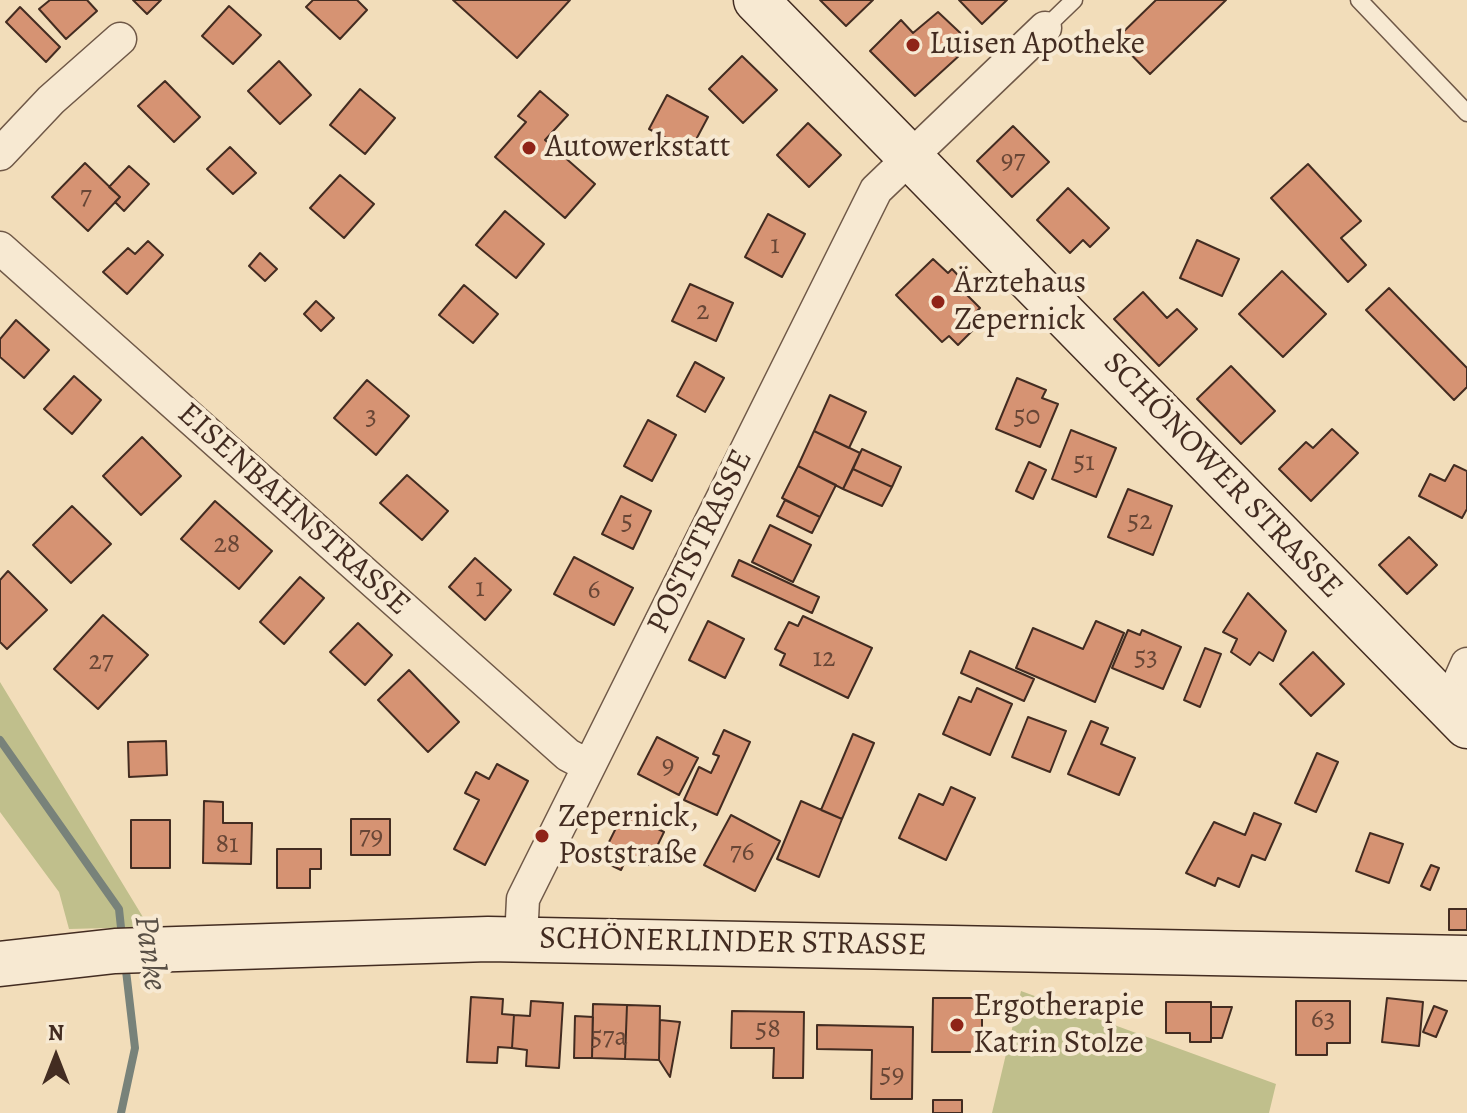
<!DOCTYPE html>
<html>
<head>
<meta charset="utf-8">
<style>
	body { margin:0 }
	#map { position:relative; width:1467px; height:1113px; overflow:hidden; background:#f2ddba; font-family:Alegreya,serif }
	canvas { display:block }
	.north { position:absolute; left:16px; top:1017px; width:80px; height:80px; -webkit-text-stroke:6px #f7e9d2; paint-order:stroke; rotate:0deg; font-size:22px; font-weight:700; line-height:32px; text-align:center; color:#432c21 }
	.north::after { content:''; display:block; margin:auto; width:28px; height:36px; background:#432c21; clip-path:polygon(50% 0,100% 100%,50% 72%,0 100%) }
</style>
</head>
<body>
<div id="map">
<canvas width="1467" height="1113"></canvas>
<div class="north">N</div>
</div>
<script>
const c = document.querySelector('canvas').getContext('2d');
c.lineJoin = 'round';
function fillPath(path, color) {
  c.fillStyle = color;
  c.fill(path, 'evenodd');
}
function trace(path, color, width, dash) {
  c.strokeStyle = color;
  c.lineWidth = width;
  c.lineCap = dash ? 'butt' : 'round';
  c.setLineDash(dash || []);
  c.stroke(path);
}
function write(font, color, halo, rows, align = 'center') {
  c.font = font + ' Alegreya,serif';
  c.lineWidth = 8;
  c.setLineDash([]);
  c.textBaseline = 'middle';
  c.strokeStyle = halo;
  c.fillStyle = color;
  for (const [text, x, y, turn = 0] of rows) {
    c.save();
    c.translate(x, y);
    c.rotate((+turn || 0) * Math.PI / 180);
    c.textAlign = isNaN(turn) ? turn : align;
    if (halo) c.strokeText(text, 0, 0);
    c.fillText(text, 0, 0);
    c.restore();
  }
}
const green = new Path2D(`
	M0,682l149,245 -80,2 -10,-37 -59,-80z
	M1021,991l255,93 -7,29h-277z`);
const stream = new Path2D(`
	M0,740l119,169 3,28
	M121,1113l14,-65 -10,-86`);
const building = new Path2D(`
	M50,0h37l10,11 -31,28 -27,-30z
	M133,0h28l-14,14z
	M313,0h44l10,10 -27,29 -34,-32z
	M453,0h117l-53,58z
	M820,0h53l-27,26z
	M959,0h48l-25,24z
	M1156,0h70l-76,74 -34,-35z
	M229,6l32,29 -28,29 -31,-28z
	M20,7l40,40 -14,15 -40,-40z
	M938,12l34,32 -57,52 -45,-45 31,-31 12,13z
	M742,56l35,34 -34,33 -34,-34z
	M279,61l32,34 -31,29 -32,-33z
	M165,81l35,36 -26,25 -36,-36z
	M360,89l35,29 -30,36 -35,-29z
	M540,91l28,24 -23,25 50,44 -30,34 -70,-61 31,-35 -8,-6z
	M667,95l41,22 -18,34 -41,-22z
	M808,123l33,32 -32,32 -32,-32z
	M1013,126l36,36 -37,35 -35,-36z
	M230,147l26,26 -23,21 -26,-25z
	M85,163l35,34 -32,34 -36,-34z
	M1308,164l53,57 -20,17 25,27 -18,17 -77,-84z
	M129,166l20,18 -25,27 -9,-9 5,-5 -11,-10z
	M340,175l34,29 -30,34 -34,-30z
	M1068,188l41,40 -19,19 -7,-7 -13,13 -33,-33z
	M505,211l39,33 -28,34 -40,-33z
	M768,214l37,20 -23,43 -37,-20z
	M1197,240l42,19 -17,37 -42,-18z
	M148,241l15,14 -36,39 -24,-22 25,-24 7,6z
	M260,253l17,16 -12,12 -16,-15z
	M933,259l15,14 4,-4 18,19 -5,5 15,15 -10,10 8,7 -20,20 -9,-9 -7,6 -46,-47z
	M1282,271l44,43 -43,43 -44,-43z
	M690,284l43,19 -17,38 -44,-20z
	M464,285l34,29 -25,29 -34,-28z
	M1389,288l78,80v19l-13,13 -88,-90z
	M1143,292l24,26 10,-9 20,20 -38,37 -45,-47z
	M316,301l18,17 -13,13 -17,-17z
	M16,320l33,30 -25,28 -24,-21v-18z
	M695,362l29,16 -19,34 -28,-16z
	M1231,366l44,45 -34,33 -44,-45z
	M74,376l27,24 -29,34 -28,-25z
	M1017,378l29,12 -4,8 16,6 -18,43 -44,-18z
	M367,380l42,36 -33,39 -42,-37z
	M830,395l36,17 -17,36 -35,-17z
	M648,420l28,15 -24,46 -28,-15z
	M1332,429l26,24 -47,48 -32,-32 27,-27 7,6z
	M1071,430l45,18 -20,49 -44,-18z
	M814,431l46,22 -17,36 -45,-23z
	M142,437l39,39 -40,39 -38,-39z
	M862,449l39,18 -9,20 -39,-18z
	M1029,462l17,8 -13,29 -17,-8z
	M1454,465l13,6v38l-5,9 -43,-22 11,-22 15,7z
	M798,466l38,19 -16,32 -38,-19z
	M853,469l39,18 -10,19 -39,-17z
	M407,475l41,36 -26,29 -42,-37z
	M1128,489l44,17 -19,49 -45,-18z
	M621,496l30,15 -18,38 -31,-15z
	M785,500l35,17 -8,16 -35,-17z
	M215,501l57,50 -33,38 -58,-50z
	M72,506l39,38 -40,39 -38,-38z
	M770,525l41,20 -18,37 -41,-20z
	M1409,537l28,28 -30,29 -28,-29z
	M574,557l59,31 -19,37 -60,-31z
	M475,558l36,32 -26,30 -36,-33z
	M739,560l80,37 -7,16 -80,-37z
	M8,571l39,39 -40,39 -7,-7v-62z
	M300,577l24,21 -40,46 -24,-22z
	M1248,593l38,38 -13,30 -14,-9 -9,13 -19,-13 6,-13 -14,-7z
	M103,615l45,40 -50,54 -44,-40z
	M803,616l69,32 -24,50 -68,-33 5,-11 -10,-5 14,-27 9,4z
	M708,621l36,18 -19,39 -36,-18z
	M1096,621l28,12 -29,69 -79,-34 17,-40 50,21z
	M358,623l34,32 -27,30 -35,-33z
	M1128,630l12,5 2,-5 39,17 -18,42 -51,-21z
	M1205,648l16,6 -21,53 -16,-7z
	M970,651l64,28 -10,22 -63,-28z
	M1313,652l31,32 -33,32 -31,-32z
	M409,670l50,52 -31,30 -50,-52z
	M977,688l35,16 -22,51 -47,-21 16,-37 12,5z
	M1028,717l38,14 -16,41 -38,-15z
	M1091,721l17,7 -7,16 34,14 -16,37 -51,-21z
	M724,730l26,12 -33,73 -33,-15 15,-33 12,6 8,-17 -6,-2z
	M853,734l21,9 -32,76 -21,-9z
	M657,737l41,21 -19,37 -41,-21z
	M166,741l1,34 -38,2 -1,-35z
	M1317,753l21,9 -22,50 -21,-9z
	M497,764l31,17 -43,84 -31,-16 25,-49 -14,-7 11,-21 13,7z
	M951,787l24,11 -29,62 -47,-22 20,-44 24,11z
	M204,801l19,1v21h29l-1,41 -48,-1z
	M801,801l41,18 -23,58 -42,-18z
	M624,812l40,20 -16,33 -20,-10 -7,15 -21,-10z
	M1254,813l27,11 -16,36 -13,-5 -13,32 -21,-9 -3,8 -29,-13 28,-51 31,13z
	M731,815l49,26 -25,50 -51,-26z
	M351,819h39v36h-39z
	M131,820h39v48h-39z
	M1370,833l33,11 -14,39 -33,-12z
	M277,849h44v20h-11v19h-33z
	M1431,865l8,3 -9,22 -9,-4z
	M1449,909h18v21h-18z
	M471,997l32,2 -1,15 12,1 -2,33 -14,-1 -1,16 -30,-1z
	M933,998h49v54h-50z
	M1387,998l36,4 -4,44 -37,-4z
	M531,1001l32,2 -4,65 -33,-2 1,-16 -15,-2 2,-33 16,1z
	M1296,1001h54v42h-23v12h-31z
	M1166,1002h45v40h-21v-9h-24z
	M593,1004l34,1 -2,54 -33,-1z
	M627,1005l33,1 -1,54 -34,-1z
	M1434,1006l13,5 -11,26 -13,-5z
	M1211,1007h21l-10,31h-11z
	M732,1011l72,1 -1,66h-30l1,-30h-43z
	M575,1016l18,1 -1,41h-18z
	M660,1020l20,2 -10,55 -11,-17z
	M817,1025l96,2 -1,72h-41l1,-49 -55,-1z
	M933,1100h29v13h-29z`);
const lane = new Path2D(`
	M1359,0l108,113
	M1045,28l29,-28`);
const street = new Path2D(`
	M0,154l51,-54 69,-61
	M0,248l568,507 21,11
	M1448,707l19,-43
	M521,939l2,-40 353,-709 169,-162`);
const secondary = new Path2D(`
	M756,0l711,726
	M0,964l115,-13 373,-12 979,19`);
const markers = [
	[913,45,8,"#8f2418"],
	[529,148,8,"#8f2418"],
	[938,302,8,"#8f2418"],
	[542,836,8,"#8f2418"],
	[957,1025,8,"#8f2418"]
];
const numberNames = [
	["97",1013,161],
	["7",86,197],
	["1",775,246],
	["2",703,312],
	["3",371,417],
	["50",1027,417],
	["51",1084,463],
	["5",627,522],
	["52",1140,522],
	["28",227,545],
	["1",480,589],
	["6",594,591],
	["53",1146,658],
	["12",824,659],
	["27",101,662],
	["9",668,766],
	["79",371,837],
	["81",227,845],
	["76",742,853],
	["63",1323,1020],
	["58",768,1030],
	["57a",609,1038],
	["59",892,1075]
];
const poiNames = [
	["Luisen Apotheke",929,45],
	["Autowerkstatt",545,148],
	["Ärztehaus",954,284],
	["Zepernick",954,321],
	["Zepernick,",558,818],
	["Poststraße",558,855],
	["Ergotherapie",973,1007],
	["Katrin Stolze",973,1044]
];
const streetNames = [
	["SCHÖNOWER STRASSE",1222,476,46],
	["EISENBAHNSTRASSE",293,510,42],
	["POSTSTRASSE",701,542,-64],
	["SCHÖNERLINDER STRASSE",733,943,1]
];
const waterNames = [
	["Panke",149,953,82]
];
fillPath(green, '#c0bf8c');
trace(stream, '#78827a', 8);
fillPath(building, '#d69373');
trace(building, '#432c21', 2);
trace(lane, '#6f5847', 19);
trace(street, '#6f5847', 35);
trace(secondary, '#432c21', 47);
trace(lane, '#f7e9d2', 16);
trace(street, '#f7e9d2', 32);
trace(secondary, '#f7e9d2', 44);
for (const [x, y, r, color] of markers) {
  const dot = new Path2D();
  dot.arc(x, y, r, 0, 2 * Math.PI);
  c.fillStyle = color;
  c.fill(dot);
  trace(dot, '#f7e9d2', 3);
}
write('28px', '#684636', null, numberNames);
write('32px', '#432c21', '#f7e9d2', poiNames, 'left');
write('32px', '#432c21', '#f7e9d2', streetNames);
write('italic 34px', '#595046', '#f7e9d2', waterNames);
</script>
</body>
</html>
